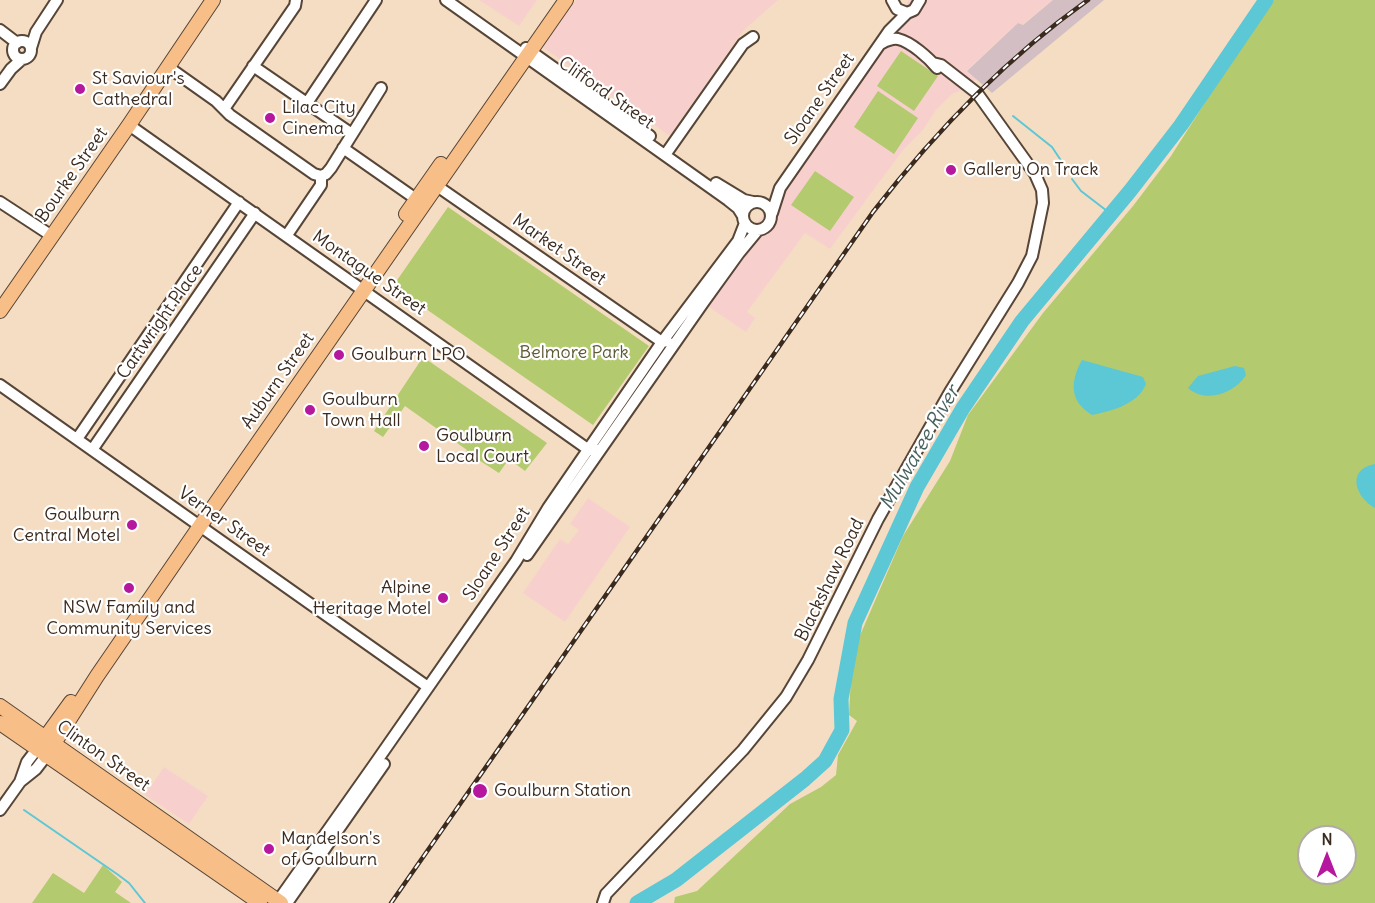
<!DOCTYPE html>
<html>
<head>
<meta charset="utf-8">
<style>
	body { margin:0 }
	#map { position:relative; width:1375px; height:903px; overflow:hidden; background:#f5ddc3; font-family:Delius,sans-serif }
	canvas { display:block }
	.north { position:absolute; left:1297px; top:825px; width:60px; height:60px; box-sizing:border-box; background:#fff; border:2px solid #b1aaa5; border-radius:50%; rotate:0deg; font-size:16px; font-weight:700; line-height:24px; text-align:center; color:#3b2a1e }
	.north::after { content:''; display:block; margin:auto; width:21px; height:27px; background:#b5179e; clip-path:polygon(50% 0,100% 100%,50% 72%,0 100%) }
</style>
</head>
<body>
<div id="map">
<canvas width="1375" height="903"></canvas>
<div class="north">N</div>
</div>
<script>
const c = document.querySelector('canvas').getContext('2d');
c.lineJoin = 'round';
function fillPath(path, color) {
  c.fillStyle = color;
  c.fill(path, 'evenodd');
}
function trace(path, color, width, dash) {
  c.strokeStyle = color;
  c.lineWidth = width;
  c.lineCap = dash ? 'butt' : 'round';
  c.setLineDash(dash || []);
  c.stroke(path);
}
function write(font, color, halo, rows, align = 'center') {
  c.font = font + ' Delius,sans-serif';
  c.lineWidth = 4.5;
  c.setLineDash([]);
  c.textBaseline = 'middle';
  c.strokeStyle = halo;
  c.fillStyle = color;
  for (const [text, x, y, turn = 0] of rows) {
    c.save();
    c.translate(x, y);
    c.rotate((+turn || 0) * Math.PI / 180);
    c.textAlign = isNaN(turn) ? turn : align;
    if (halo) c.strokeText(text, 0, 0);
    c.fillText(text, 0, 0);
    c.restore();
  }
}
const built = new Path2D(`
	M479,0h58l-18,26z
	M576,0h202l-35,31 -73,105 -128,-89z
	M909,0h144l-31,25 -4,-2 -51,47 10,9 -10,9 -15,6 -16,16 -13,20 -20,20 -73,99 -25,-16 -58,79 8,6 -9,14 -43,-29z
	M588,498l42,29 -65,95 -42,-29 37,-54 8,5 11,-14 -9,-6z
	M164,767l44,29 -19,28 -44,-29z`);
const industrial = new Path2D(`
	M1053,0h51l-112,93 -25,-22 51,-48 5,2z`);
const green = new Path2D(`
	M1261,0h114v903h-701l1,-6 22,-6 93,-87 31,-17 15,-12 2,-20 19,-34 -8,-6 3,-61 51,-118 47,-75 18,-46 75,-102 90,-107 38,-50 91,-143zM1309,837h36v36h-36z
	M901,51l37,25 -24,35 -37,-25z
	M878,91l40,27 -24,36 -40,-27z
	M815,171l39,26 -24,34 -39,-26z
	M448,207l201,139 -56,79 -200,-139z
	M423,357l124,86 -22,28 -16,-12 -10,14 -33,-21 1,-2 -62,-44 -22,31 -9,-6z
	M103,865l19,17 -7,10 16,11h-99l21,-30 31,20z`);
const water = new Path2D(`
	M1082,360l61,17 3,7c-8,20 -34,27 -54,31 -23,-14 -22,-33 -10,-55z
	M1235,366l9,2 2,7c-11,18 -40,29 -58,13l10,-12z
	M1375,464v44c-20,-11 -29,-39 0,-44z`);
const stream = new Path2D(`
	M1013,116l39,31 10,15
	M1072,179l9,12 30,23
	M24,810l93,64 12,9 16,20`);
const river = new Path2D(`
	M637,903l39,-23 129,-101 20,-18 17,-31 -1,-31 14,-76 62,-136 46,-79 59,-87 108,-130 51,-66 85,-125`);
const minor = new Path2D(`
	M446,0l282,200 10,8 5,8
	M892,0l5,9 10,4 7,-3 6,-10
	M0,30l17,13
	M13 50a9 9 0 1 1 18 0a9 9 0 1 1-18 0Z
	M880,44c6,-3 11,-6 18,-5 13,3 31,19 39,29
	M31,48l5,-16 21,-32
	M526,48l124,88
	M253,66l99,68
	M168,67l48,34 14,14 84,59 7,2
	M0,84l11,-15 11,-10
	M307,103l69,-103
	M224,109l71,-103 1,-6
	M129,125l460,325 6,-1
	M343,148l73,51
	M665,155l78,-111 10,-7
	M321,176l5,-2 5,-6 50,-80
	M716,183l28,17 9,2
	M437,186l225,156 5,-1
	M743 216a14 14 0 1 1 28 0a14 14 0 1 1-28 0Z
	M0,202l52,34
	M772,213l8,-25 109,-157 18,-18
	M287,235l34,-50v-9
	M0,385l428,302
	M77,439l162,-237
	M92,450l163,-237
	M527,555l176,-252 36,-50 19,-23
	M21,781l15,-12 10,-13
	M0,810l20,-28 7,-20 10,-13
	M278,901l96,-136 142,-204 32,-53 114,-166 76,-101 7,-18
	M287,903l97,-139
	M603,903l3,-9 137,-144 43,-53 22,-37 70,-141 72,-127 68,-109 14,-27 11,-53 -1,-13 -7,-16 -58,-81 -36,-28 -8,-2`);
const major = new Path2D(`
	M406,214l35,-50
	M0,311l129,-186 84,-125
	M0,706l281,197
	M0,723l260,180
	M37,749l34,-47
	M46,756l51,-80 103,-150 366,-526`);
const rail = new Path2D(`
	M391,903l482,-691c62,-80 132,-153 215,-212`);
const markers = [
	[80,89,6,"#b5179e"],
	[270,118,6,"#b5179e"],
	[951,170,6,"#b5179e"],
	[339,355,6,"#b5179e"],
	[310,410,6,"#b5179e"],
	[424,446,6,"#b5179e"],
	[132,525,6,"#b5179e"],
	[129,588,6,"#b5179e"],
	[443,598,6,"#b5179e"],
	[480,791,8,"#b5179e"],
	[269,849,6,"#b5179e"]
];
const poiNames = [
	["St Saviour's",92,79],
	["Cathedral",92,100],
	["Lilac City",282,108],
	["Cinema",282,129],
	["Gallery On Track",963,170],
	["Goulburn LPO",351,355],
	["Goulburn",322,400],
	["Town Hall",322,421],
	["Goulburn",436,436],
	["Local Court",436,457],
	["Goulburn",120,515,"right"],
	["Central Motel",120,536,"right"],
	["Alpine",431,588,"right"],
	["Heritage Motel",431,609,"right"],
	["NSW Family and",129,608,"center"],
	["Community Services",129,629,"center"],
	["Goulburn Station",494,791],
	["Mandelson's",281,839],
	["of Goulburn",281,860]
];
const streetNames = [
	["Clifford Street",606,93,35],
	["Sloane Street",820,99,-55],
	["Bourke Street",72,175,-55],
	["Market Street",559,250,35],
	["Montague Street",369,273,35],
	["Cartwright Place",160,322,-55],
	["Auburn Street",278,381,-55],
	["Verner Street",224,522,35],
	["Sloane Street",497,554,-57],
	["Blackshaw Road",830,580,-64],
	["Clinton Street",103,756,35]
];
const parkNames = [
	["Belmore Park",574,353]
];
const waterNames = [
	["Mulwaree River",920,448,-60]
];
fillPath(built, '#f7d0cd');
fillPath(industrial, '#d2bec3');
fillPath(green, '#b3ca6f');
fillPath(water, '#5cc7d5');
trace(stream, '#5cc7d5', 2);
trace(river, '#5cc7d5', 15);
trace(minor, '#574537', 14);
trace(major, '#574537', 16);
trace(minor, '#fff', 10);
trace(major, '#f7be88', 14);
trace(rail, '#3b2a1e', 4.5);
trace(rail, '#fff', 2, [7]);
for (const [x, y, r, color] of markers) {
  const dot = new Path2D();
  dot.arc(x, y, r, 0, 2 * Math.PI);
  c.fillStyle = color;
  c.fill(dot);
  trace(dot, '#fff', 2);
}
write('18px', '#3b2a1e', '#fff', poiNames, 'left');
write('18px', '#3b2a1e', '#fff', streetNames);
write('18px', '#5f5a36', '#fff', parkNames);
write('italic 20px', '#47615e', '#fff', waterNames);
</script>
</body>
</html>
